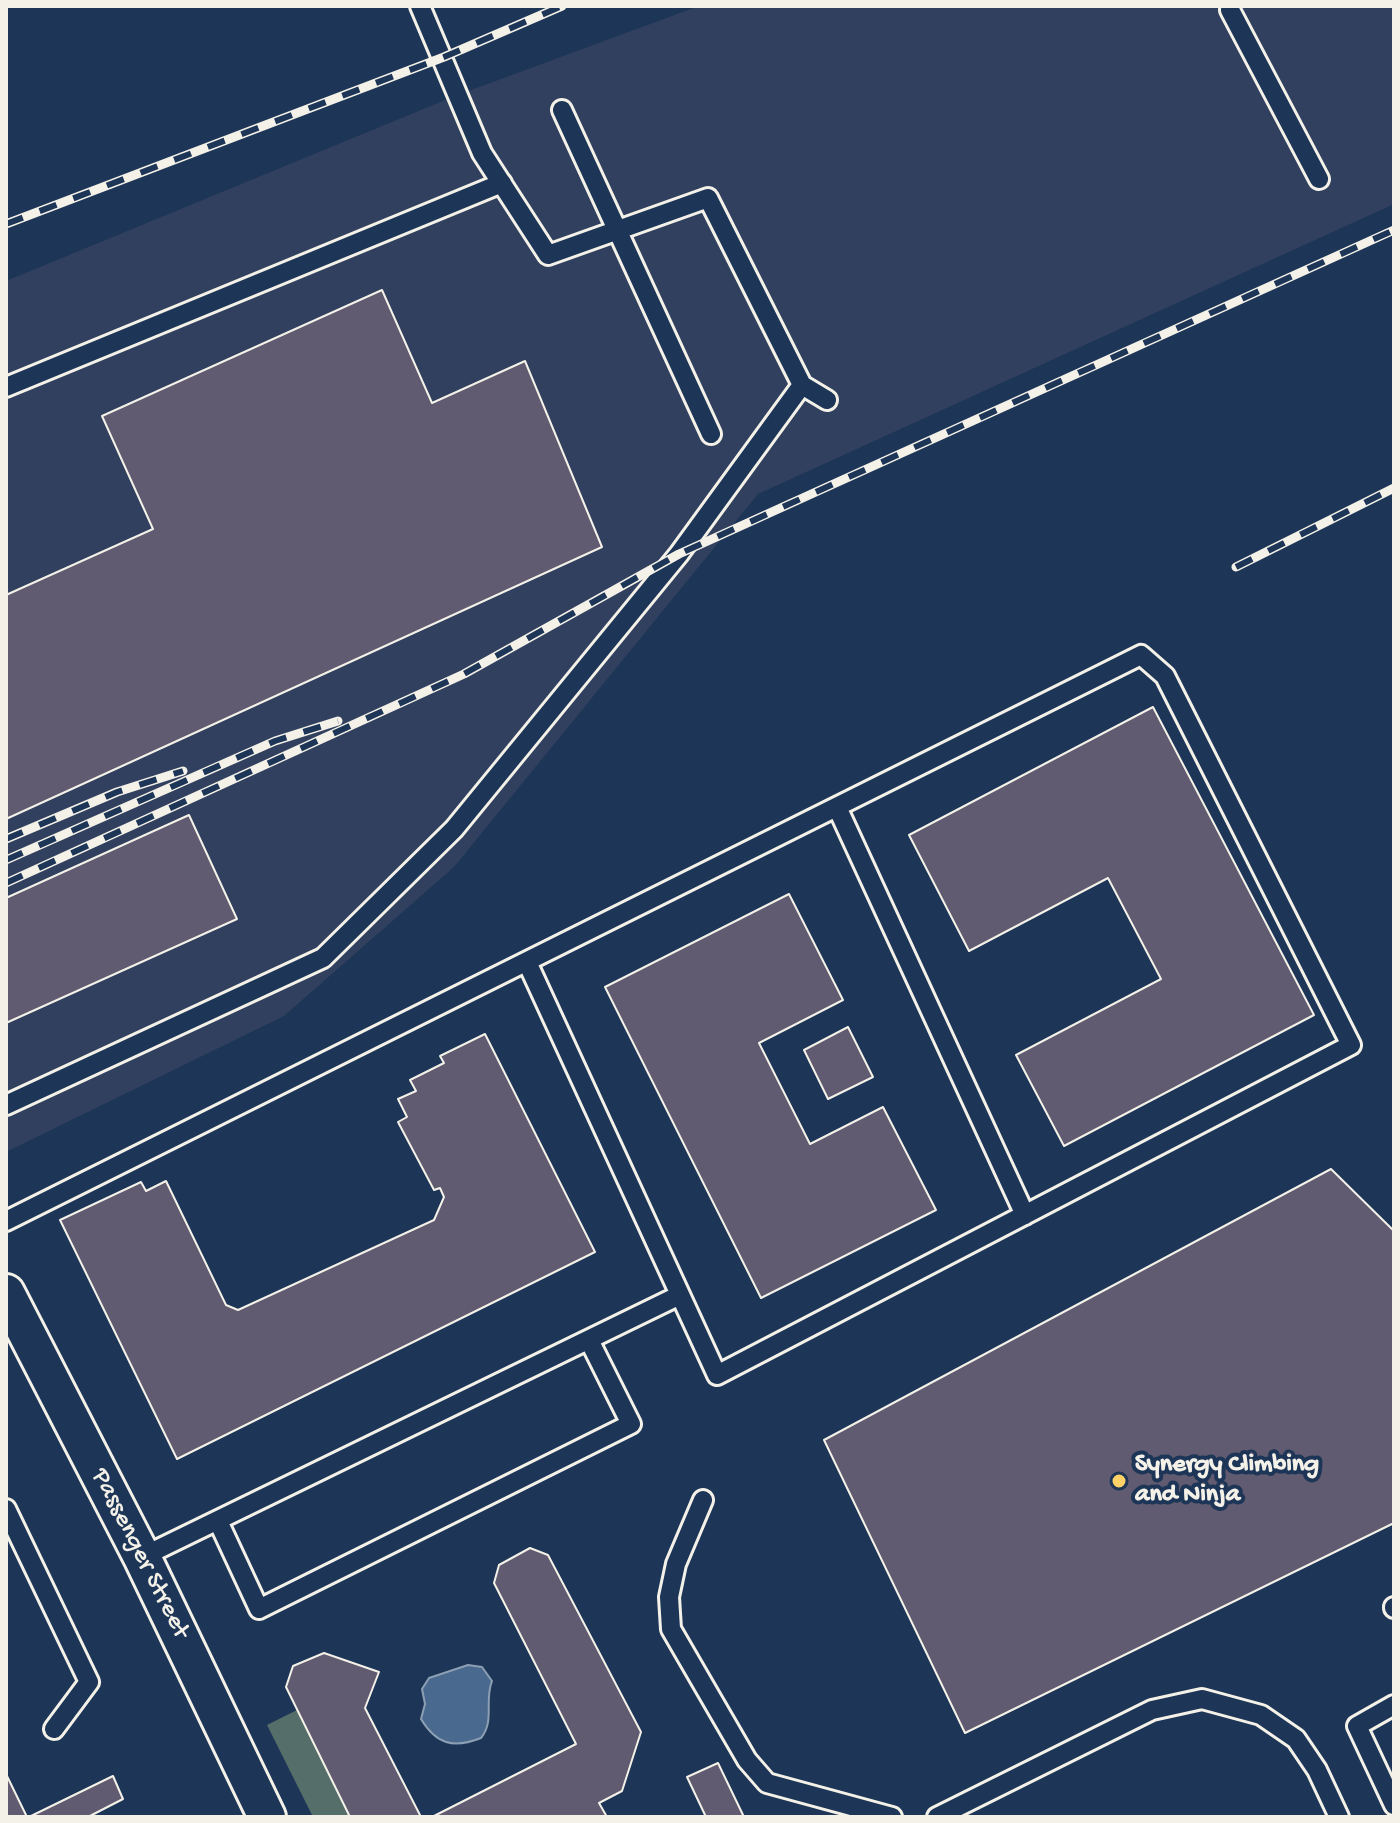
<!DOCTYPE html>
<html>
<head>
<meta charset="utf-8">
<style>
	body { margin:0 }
	#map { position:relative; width:1400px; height:1823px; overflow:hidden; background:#1d3557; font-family:"Gochi Hand",sans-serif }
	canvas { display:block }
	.frame { position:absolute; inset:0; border:8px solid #f4f1e8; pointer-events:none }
</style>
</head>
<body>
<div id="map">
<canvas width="1400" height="1823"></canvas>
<div class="frame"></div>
</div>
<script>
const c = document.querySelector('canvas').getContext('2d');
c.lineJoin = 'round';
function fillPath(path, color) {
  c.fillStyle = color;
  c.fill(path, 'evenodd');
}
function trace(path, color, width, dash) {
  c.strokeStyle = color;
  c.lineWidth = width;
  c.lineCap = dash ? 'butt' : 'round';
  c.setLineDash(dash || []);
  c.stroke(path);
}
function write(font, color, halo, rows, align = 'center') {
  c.font = font + ' "Gochi Hand",sans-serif';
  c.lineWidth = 8;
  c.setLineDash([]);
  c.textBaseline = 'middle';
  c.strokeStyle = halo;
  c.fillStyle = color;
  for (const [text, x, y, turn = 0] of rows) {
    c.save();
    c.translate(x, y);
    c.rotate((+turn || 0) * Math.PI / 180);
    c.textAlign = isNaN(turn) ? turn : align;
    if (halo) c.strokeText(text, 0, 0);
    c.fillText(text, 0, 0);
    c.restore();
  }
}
const built = new Path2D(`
	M699,6h695v198l-636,290 -304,373 -170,149 -278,136v-871l449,-185z`);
const green = new Path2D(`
	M297,1710l53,107h-37l-46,-92z`);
const water = new Path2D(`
	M468,1665l14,2 10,14c-8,20 3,40 -11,57 -28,11 -45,6 -60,-19l4,-15 -3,-15 7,-11z`);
const building = new Path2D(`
	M382,290l50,113 93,-42 77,186 -596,272v-224l147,-66 -51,-113z
	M1153,707l161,308 -250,131 -48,-91 145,-76 -53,-101 -139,73 -60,-116z
	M189,815l48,104 -231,104v-125z
	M789,894l54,106 -84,43 51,101 73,-37 53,103 -175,88 -156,-311z
	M848,1027l25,50 -45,22 -24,-49z
	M485,1034l110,218 -418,207 -117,-239 81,-38 5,9 20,-10 60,124 12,5 196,-90 10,-23 -4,-9 -6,2 -36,-68 9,-5 -9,-18 18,-8 -6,-11 34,-17 -4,-7z
	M1331,1169l63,62v292l-429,210 -141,-293z
	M530,1548l18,7 93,177 -19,59 -23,12 8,14h-175l144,-73 -82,-161 5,-18z
	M324,1653l55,19 -14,36 56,109h-71l-64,-130 7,-21z
	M718,1763l26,54h-38l-19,-40z
	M6,1774l21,43h-21z
	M113,1776l10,23 -35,18h-59z`);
const lane = new Path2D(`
	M1230,10l89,169
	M562,110l149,324
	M802,385l25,15
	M6,387l496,-204
	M837,807l188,408
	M6,1105l317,-147 131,-129 225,-275 123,-169 -94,-187 -160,57 -66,-102 -62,-147
	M6,1221l1135,-566 24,21 186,369 -634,330 -190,-413
	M703,1500l-27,64 -7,33 2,32 76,131 20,23 125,34
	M6,1509l83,173 -35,47
	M218,1521l41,88 372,-185 -42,-84
	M142,1557l538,-262
	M1394,1607v1
	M1394,1705l-37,21 37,79
	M937,1817l215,-107 50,-11 59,16 35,24 21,31 22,47`);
const street = new Path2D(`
	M6,1293l136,264 125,260`);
const rail = new Path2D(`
	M6,224l438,-167 118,-51
	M1236,567l158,-79
	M6,839l111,-47 66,-21
	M6,860l269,-119 63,-20
	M6,883l458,-209 215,-120 715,-324`);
const markers = [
	[1119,1481,8,"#ffd166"]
];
const poiNames = [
	["Synergy Climbing",1135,1466],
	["and Ninja",1135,1496]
];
const streetNames = [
	["Passenger Street",139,1554,63]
];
fillPath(built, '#31405e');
fillPath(green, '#566e6a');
fillPath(water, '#49698f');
trace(water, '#8d9fb3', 2);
fillPath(building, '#605b70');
trace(building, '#f4f1e8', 2);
trace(lane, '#f4f1e8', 24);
trace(street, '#f4f1e8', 42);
trace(lane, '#1d3557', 18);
trace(street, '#1d3557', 36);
trace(rail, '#f4f1e8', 9);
trace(rail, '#1d3557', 6, [18]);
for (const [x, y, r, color] of markers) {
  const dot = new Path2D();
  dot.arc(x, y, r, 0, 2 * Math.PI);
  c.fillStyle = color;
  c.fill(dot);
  trace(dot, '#1d3557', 3);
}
write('bold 26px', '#f4f1e8', '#1d3557', poiNames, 'left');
write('26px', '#f4f1e8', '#1d3557', streetNames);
</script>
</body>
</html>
